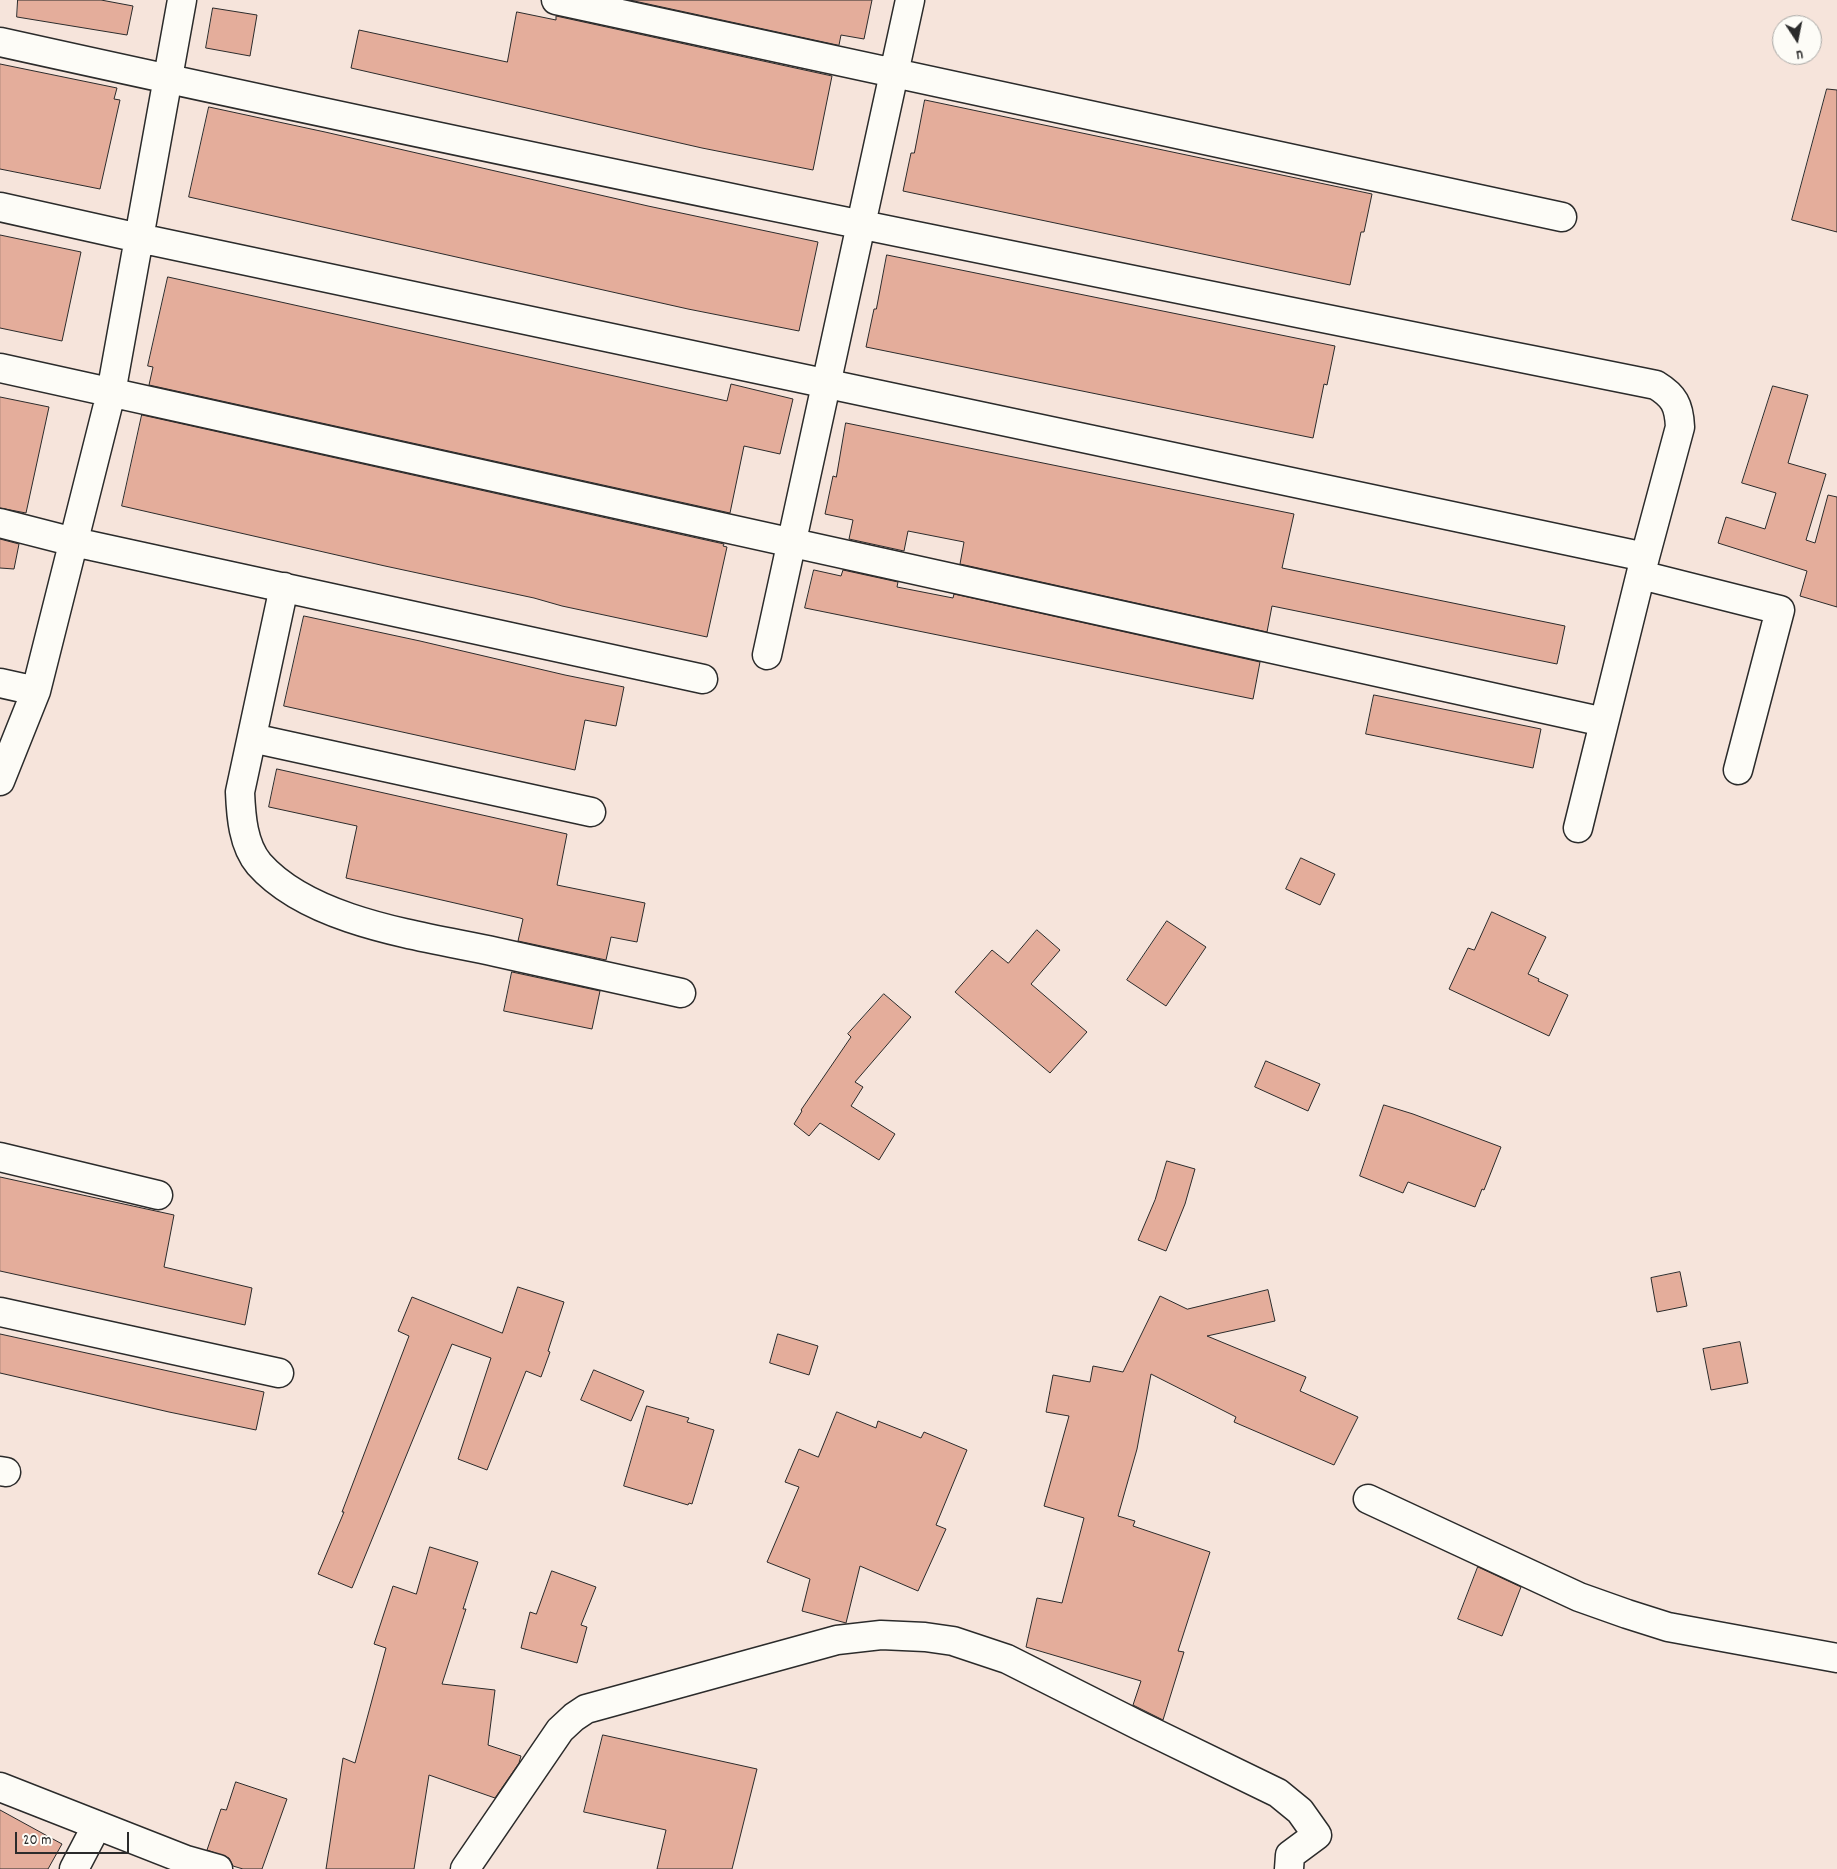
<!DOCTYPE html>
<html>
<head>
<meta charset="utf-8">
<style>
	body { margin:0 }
	#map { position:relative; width:1837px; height:1869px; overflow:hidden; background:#f6e4db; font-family:Dekko,sans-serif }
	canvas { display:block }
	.north { position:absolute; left:1772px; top:15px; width:50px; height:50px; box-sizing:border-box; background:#fdfcf7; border:1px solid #a9a8a5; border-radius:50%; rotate:169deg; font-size:14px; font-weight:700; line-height:20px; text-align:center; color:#2b2b2b }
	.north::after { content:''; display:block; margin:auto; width:18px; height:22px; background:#2b2b2b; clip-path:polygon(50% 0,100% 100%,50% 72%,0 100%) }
	.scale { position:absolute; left:15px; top:1832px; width:114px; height:22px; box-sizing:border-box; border:2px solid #2b2b2b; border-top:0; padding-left:6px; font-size:15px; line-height:18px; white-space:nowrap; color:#2b2b2b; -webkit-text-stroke:4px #fdfcf7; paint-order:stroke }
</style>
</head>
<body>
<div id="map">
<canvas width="1837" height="1869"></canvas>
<div class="north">U</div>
<div class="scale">20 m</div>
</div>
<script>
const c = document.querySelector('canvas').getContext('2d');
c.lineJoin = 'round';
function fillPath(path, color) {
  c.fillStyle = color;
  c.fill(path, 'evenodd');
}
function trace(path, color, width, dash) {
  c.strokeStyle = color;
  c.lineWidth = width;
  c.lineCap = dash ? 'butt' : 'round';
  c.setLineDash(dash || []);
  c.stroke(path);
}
const building = new Path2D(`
	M18,0h83l32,6 -6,29 -110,-18z
	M630,0h242l-8,39 -23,-4 -2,10z
	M213,8l44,7 -7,41 -44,-8z
	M517,12l39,8v-4l276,60 -19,94 -111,-22 -351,-80 8,-38 148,32z
	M0,64l117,24 -3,11 6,1 -20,89 -100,-20z
	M1827,89l10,1v142l-45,-12z
	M925,100l447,94 -8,38h-3l-11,53 -447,-94 8,-38h3z
	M209,107l116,25 323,74 170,36 -19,89 -111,-22 -499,-112z
	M0,235l81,17 -19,89 -62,-13z
	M887,255l448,91 -8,39 -3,-1 -11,54 -447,-91 8,-38h2z
	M168,277l559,124 4,-17 62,15 -13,55 -36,-8 -14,67 -581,-128 4,-18 -5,-1z
	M1773,386l35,9 -20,68 38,11 -20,66 9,3 13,-48 9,2v110l-37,-11 7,-25 -89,-28 8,-26 39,12 11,-36 -34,-10z
	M0,397l49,10 -23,106 -26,-5z
	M142,415l582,129 -1,2 4,1 -20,90 -145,-31 -28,-8 -149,-32 -263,-60z
	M846,423l448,91 -12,54 283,58 -8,38 -285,-58 -5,26 -307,-68 4,-22 -56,-11 -4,20 -55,-12 4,-19 -28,-6 8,-38 3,1z
	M0,539l19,5 -5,25 -14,-1z
	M814,570l27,6 2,-6 55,12 -1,5 56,11 1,-4 306,68 -7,37 -448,-91z
	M304,616l116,25 145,34 59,12 -8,39 -31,-6 -10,50 -291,-64z
	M1374,695l167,34 -8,39 -167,-34z
	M277,769l290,65 -10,51 88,18 -8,39 -26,-5 -5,23 -88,-19 5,-22 -3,-1 -174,-40 11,-52 -88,-19z
	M1301,858l34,16 -15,31 -34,-16z
	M1492,912l54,25 -18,37 11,5 -1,2 30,14 -19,41 -100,-47 19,-41 6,2z
	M1167,921l39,26 -40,59 -39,-26z
	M1037,930l23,20 -29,34 56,48 -37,41 -95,-81 37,-42 16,13z
	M512,972l88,19 -8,38 -88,-18z
	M884,994l27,23 -56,65 8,5 -12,19 44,28 -16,26 -59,-37 -11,13 -15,-12 8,-13 -1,-1 50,-73 -3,-3z
	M1266,1061l54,23 -12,27 -53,-24z
	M1384,1105l29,9 88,33 -17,43 -2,-1 -7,18 -67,-25 -5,11 -43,-17z
	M1167,1161l28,8 -10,35 -19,47 -28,-11 17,-40z
	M0,1177l174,38 -10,52 88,21 -7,37 -245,-54z
	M1680,1272l7,34 -30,6 -6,-34z
	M518,1287l46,15 -16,49 2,1 -9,25 -15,-6 -39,99 -29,-11 33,-101 -39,-14 -100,244 -34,-14 26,-62h-2l67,-176 -11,-5 14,-34 90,36z
	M1268,1290l7,31 -68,15 99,41 -6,14 58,26 -24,48 -100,-43 2,-5 -85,-43 -14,75 -19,67 17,5 -2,5 77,26 -32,99 6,1 -21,68 -30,-15 8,-24 -115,-34 11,-49 25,5 22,-85 -40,-12 25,-90 -23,-4 7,-37 37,7 3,-16 30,6 37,-76 27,13z
	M0,1334l264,58 -8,38 -87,-18 -169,-39z
	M778,1334l40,12 -9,29 -39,-12z
	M1740,1342l8,41 -37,7 -8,-41z
	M594,1370l50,21 -13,30 -50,-21z
	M647,1406l42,12 -2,4 27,8 -22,74 -3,-1 -1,2 -64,-19z
	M837,1412l39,16 2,-7 43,17 3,-6 43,18 -31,75 10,4 -28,62 -58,-25 -14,57 -44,-12 8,-32 -43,-17 32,-75 -14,-5 14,-33 19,8z
	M430,1547l48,15 -15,47h3l-24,75 53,6 -7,55 33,11 -2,7 -24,35 -66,-23 -15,94h-88l17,-111 12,5 31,-115 -12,-4 19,-58 23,8z
	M1478,1567l43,20 -19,49 -44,-17z
	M552,1571l44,16 -15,38 6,2 -10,36 -56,-15 9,-36 6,2z
	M603,1735l154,34 -25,100h-75l9,-39 -82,-18z
	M236,1782l51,17 -25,70h-19l-10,-3 -4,-8 -22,-8 14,-41 5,1z
	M0,1810l62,34 -14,25h-48z`);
const street = new Path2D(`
	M556,0l1006,217
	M0,42c550,122 1103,232 1656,343 18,11 23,20 24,42l-35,130 -67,271
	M0,207l139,31 1506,319
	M0,368l1604,354
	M0,523l74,19 629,137
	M1641,575l139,35 -42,160
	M284,587l-44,205c1,24 3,53 19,72 52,59 164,72 237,88 62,14 123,27 185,41
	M767,655l143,-655
	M0,683l36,8
	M252,738l339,74
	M0,781l36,-90 75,-298 71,-393
	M0,1157l158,38
	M0,1312l279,61
	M0,1471l6,1
	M1368,1499l211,98 48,17 41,13 169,31
	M0,1787l186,73 32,9
	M74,1869l23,-44
	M465,1869l95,-139 14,-13 12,-8 251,-69 44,-5 44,2 28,4 54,18 133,67 138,67 22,18 17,24 -27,20 -1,14`);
fillPath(building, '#e4ad9b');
trace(building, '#2b2b2b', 1);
trace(street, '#2b2b2b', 31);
trace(street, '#fdfcf7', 28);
</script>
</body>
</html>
